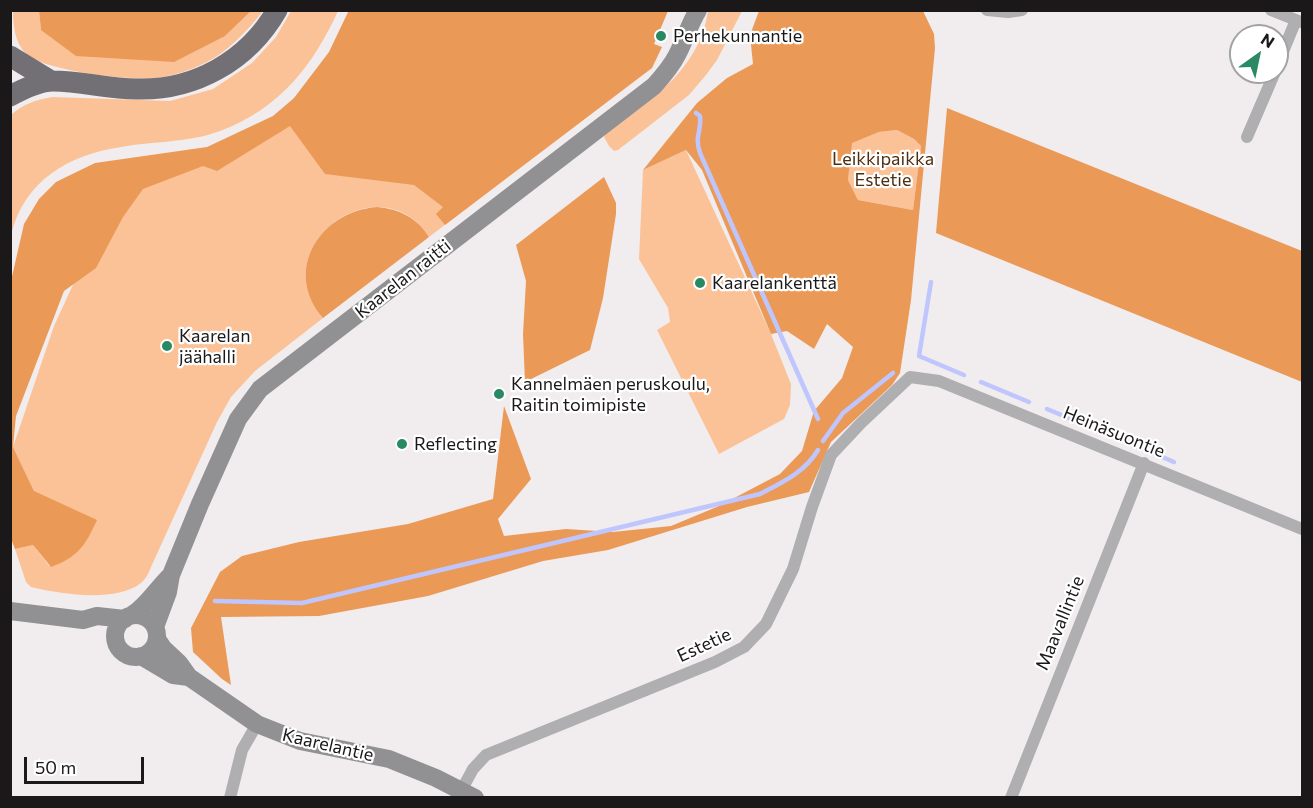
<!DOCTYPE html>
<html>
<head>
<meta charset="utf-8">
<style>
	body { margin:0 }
	#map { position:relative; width:1313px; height:808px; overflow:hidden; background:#f1ecee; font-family:Commissioner,sans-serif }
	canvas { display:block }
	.frame { position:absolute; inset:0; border:12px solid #1a1819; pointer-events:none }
	.north { position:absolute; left:1229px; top:24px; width:60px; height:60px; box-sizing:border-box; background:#fff; border:2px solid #a3a3a3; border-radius:50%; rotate:33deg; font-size:16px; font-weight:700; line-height:24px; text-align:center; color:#1a1819 }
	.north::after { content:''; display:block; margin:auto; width:21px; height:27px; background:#288962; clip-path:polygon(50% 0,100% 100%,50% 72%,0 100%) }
	.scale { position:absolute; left:24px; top:757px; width:120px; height:27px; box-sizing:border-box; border:3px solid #1a1819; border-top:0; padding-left:8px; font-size:18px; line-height:21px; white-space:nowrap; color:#1a1819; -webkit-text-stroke:4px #fff; paint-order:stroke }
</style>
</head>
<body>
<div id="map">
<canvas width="1313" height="808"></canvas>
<div class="frame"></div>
<div class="north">N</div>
<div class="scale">50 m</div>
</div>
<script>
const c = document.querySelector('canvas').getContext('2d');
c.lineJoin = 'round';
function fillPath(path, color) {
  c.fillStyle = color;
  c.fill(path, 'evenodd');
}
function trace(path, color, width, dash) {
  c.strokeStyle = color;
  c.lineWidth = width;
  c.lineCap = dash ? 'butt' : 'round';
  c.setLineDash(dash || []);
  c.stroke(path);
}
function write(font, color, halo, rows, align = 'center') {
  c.font = font + ' Commissioner,sans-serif';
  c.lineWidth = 4.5;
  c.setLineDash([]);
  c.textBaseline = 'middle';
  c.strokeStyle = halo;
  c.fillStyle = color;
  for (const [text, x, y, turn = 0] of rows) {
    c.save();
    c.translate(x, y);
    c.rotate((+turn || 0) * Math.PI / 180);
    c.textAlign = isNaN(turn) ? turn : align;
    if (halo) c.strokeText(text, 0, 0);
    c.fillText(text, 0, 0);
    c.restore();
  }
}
const green = new Path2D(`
	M13,11h26l2,19 184,6 26,-25h12c-16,20 -34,40 -58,52 -14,7 -33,13 -48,15 -26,3 -112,-7 -131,-24 -11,-11 -13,-29 -13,-43z
	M291,11h47c-25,55 -59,98 -118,120 -32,12 -67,10 -99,16 -53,8 -97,34 -110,88v-120c12,-11 25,-15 41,-18l118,4 43,-12 39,-26 24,-26z
	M708,11h34l-25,49 -11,15 -17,20 -71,55 -4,1 -5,-5 -5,-9 1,-3c45,-34 94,-63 103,-123z
	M291,110l123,75 58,19 -43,33c-50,-77 -167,11 -106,81l-68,53 -24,26 -14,25 -66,145c-2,5 -5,12 -10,16 -26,20 -80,11 -110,4l-5,-5 -11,-33 18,-4 17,22 -16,-76 -21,-44 41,-121 40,-87 33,-53z
	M897,130l17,9 7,7 -8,64 -55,-10 -10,-20 3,-37 28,-11z
	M686,150l85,184 20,50 -1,21 -6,14 -65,35 -62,-124 13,-8 -2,-14 -29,-49 4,-89z`);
const forest = new Path2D(`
	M349,10l319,1 -14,33 8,3 -10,21 -207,157 -9,-11 7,-7 -29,-22 -89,-11 -35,-48 -73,45 -14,-5 -60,23 -20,28 -27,51 -32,23 -48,125 -3,31 21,44 63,29c-12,26 -19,37 -46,47l-18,-22 -18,4 -5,-13 1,-255 13,-57 15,-25 17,-17 39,-19 112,-16 66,-31 21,-18 35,-46z
	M39,11v-1l212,1 -26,25 -51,26 -98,-6 -35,-26z
	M759,11h164l11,23 1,14 -24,252 -11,73 -8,12 -61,57 -22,50 -62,15 -139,43 -65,11 -115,35 -109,20 -98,1 10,68 -9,-6 -29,-27 -2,-24 29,-56 22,-16 57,-14 109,-18 85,-25 11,-93 27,73 -33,40 6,17 62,-7 47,3 58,-6 48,-20 61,-32 22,-23 12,-40 28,-33 11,-31 -26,-23 -13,25 -27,-18 -16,3 -69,-164 -16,-20 -43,20 54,-67 30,-25 26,-14 -3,-29zM897,130l17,9 7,7 -8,64 -55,-10 -10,-20 4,-37 27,-11z
	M947,108l355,143v131l-366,-149z
	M604,177l12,26v11l-13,84 -13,52 -65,32 -2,-48 3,-53 -10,-36z
	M377,207c23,2 40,11 52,30l-106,81c-41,-47 -3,-107 54,-111z`);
const stream = new Path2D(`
	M696,113l4,3c2,16 -6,19 0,37l118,266
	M931,282l-12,74 45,19
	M981,382l48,20
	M1047,409l60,25
	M1122,440l52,22
	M823,441l20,-28 50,-40
	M215,601l87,2 458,-109c23,-12 45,-22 58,-44`);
const minor = new Path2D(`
	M987,10l21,2 14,-2
	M1271,10l30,12
	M1277,66l19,-46
	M1247,137l28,-65
	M461,791l12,-22 13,-14 229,-93 29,-15 22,-23 27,-55 19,-62 19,-52 30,-32 49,-46 29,4 363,148
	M230,798l12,-48 15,-26
	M1011,798l133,-335`);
const secondary = new Path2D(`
	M10,611l73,9 14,-4 28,3
	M132,615c16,-10 25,-27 39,-40
	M115 636a21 21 0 1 1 42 0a21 21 0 1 1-42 0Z
	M155,627l13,-35 3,-17 29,-71 38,-85 22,-30 394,-303c9,-10 17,-19 23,-31 8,-15 12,-30 21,-45
	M157,639l6,9 16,15 10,14 68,47 43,17 89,18 47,19 39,20
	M141,656l32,19 16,2`);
const trunk = new Path2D(`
	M10,56l41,25
	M10,96c13,-7 29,-15 43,-15 28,0 55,8 83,8 58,2 112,-28 141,-79`);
const markers = [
	[661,36,6,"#288962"],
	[700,283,6,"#288962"],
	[167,346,6,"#288962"],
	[499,394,6,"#288962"],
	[402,444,6,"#288962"]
];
const poiNames = [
	["Perhekunnantie",673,36],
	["Kaarelankenttä",712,283],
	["Kaarelan",179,336],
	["jäähalli",179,357],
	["Kannelmäen peruskoulu,",511,384],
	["Raitin toimipiste",511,405],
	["Reflecting",414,444]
];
const parkNames = [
	["Leikkipaikka",883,159],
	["Estetie",883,180]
];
const streetNames = [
	["Kaarelan raitti",403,279,-38],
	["Heinäsuontie",1114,432,22],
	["Maavallintie",1060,623,-68],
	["Estetie",704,645,-25],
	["Kaarelantie",328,745,13]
];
fillPath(green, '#fbc297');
fillPath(forest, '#eb9957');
trace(stream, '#bfc6fd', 4.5);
trace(minor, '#afaeb0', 12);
trace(secondary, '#919092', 18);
trace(trunk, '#727074', 21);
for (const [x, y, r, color] of markers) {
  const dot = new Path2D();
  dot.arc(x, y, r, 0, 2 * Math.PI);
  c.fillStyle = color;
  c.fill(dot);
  trace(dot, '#fff', 2);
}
write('18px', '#1a1819', '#fff', poiNames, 'left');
write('18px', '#4e2d11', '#fff', parkNames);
write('18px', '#1a1819', '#fff', streetNames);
</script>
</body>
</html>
